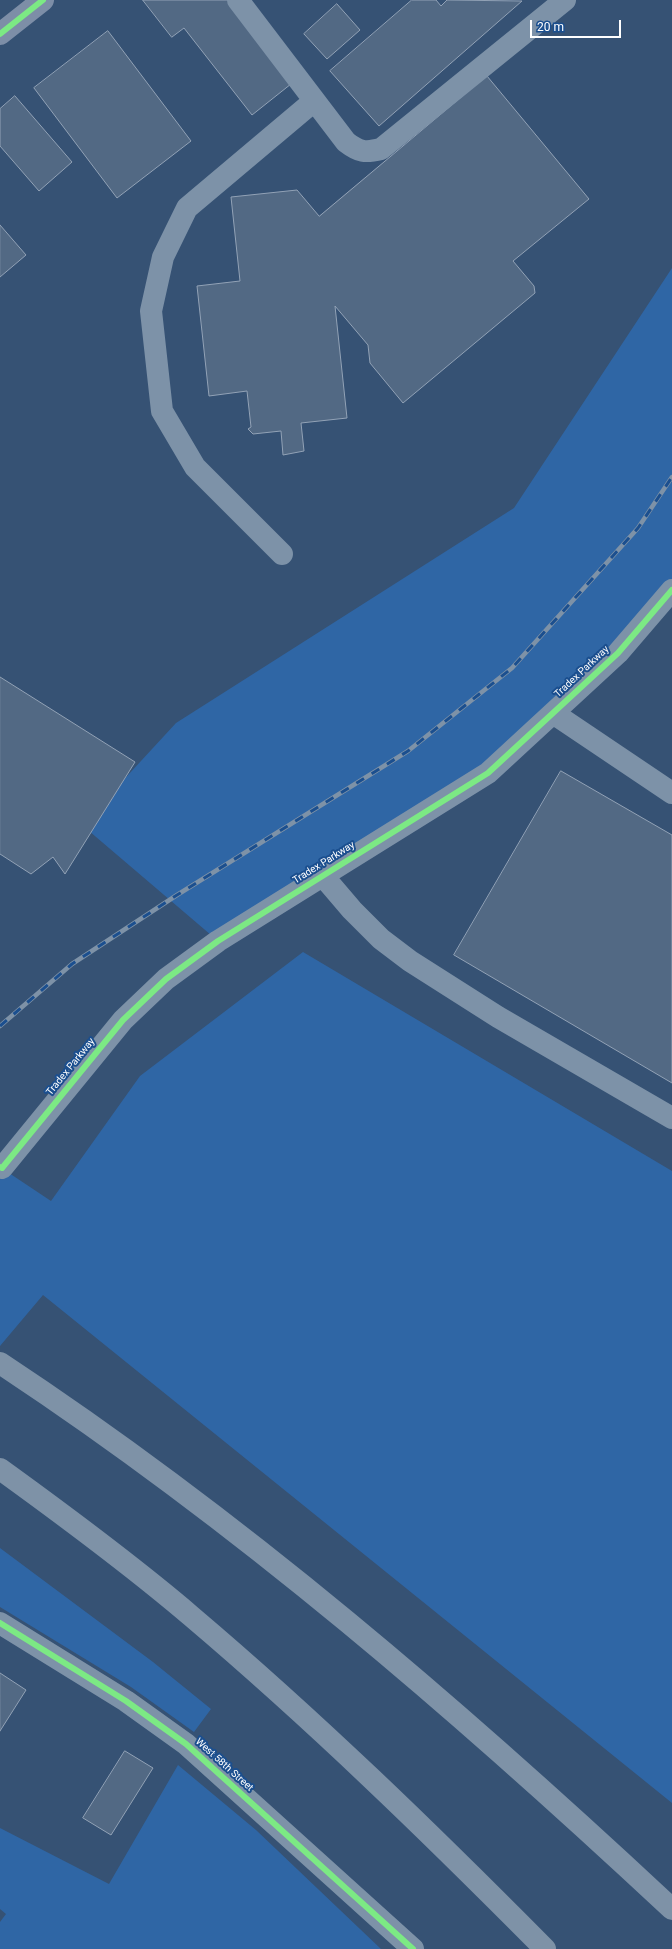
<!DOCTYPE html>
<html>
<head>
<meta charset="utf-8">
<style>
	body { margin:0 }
	#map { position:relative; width:672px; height:1949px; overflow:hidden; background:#365274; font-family:Roboto,sans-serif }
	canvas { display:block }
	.scale { position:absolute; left:530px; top:20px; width:91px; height:18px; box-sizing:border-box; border:2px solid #fff; border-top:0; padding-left:5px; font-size:12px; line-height:14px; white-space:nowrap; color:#fff; -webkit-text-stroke:3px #1b4f8f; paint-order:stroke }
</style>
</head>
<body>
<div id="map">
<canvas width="672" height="1949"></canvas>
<div class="scale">20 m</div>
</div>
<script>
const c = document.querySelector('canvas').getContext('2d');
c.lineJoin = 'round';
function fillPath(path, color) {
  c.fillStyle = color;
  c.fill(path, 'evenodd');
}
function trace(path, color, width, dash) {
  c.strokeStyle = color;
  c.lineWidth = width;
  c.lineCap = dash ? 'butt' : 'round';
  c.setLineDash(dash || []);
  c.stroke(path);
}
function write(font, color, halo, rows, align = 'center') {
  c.font = font + ' Roboto,sans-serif';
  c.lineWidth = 4;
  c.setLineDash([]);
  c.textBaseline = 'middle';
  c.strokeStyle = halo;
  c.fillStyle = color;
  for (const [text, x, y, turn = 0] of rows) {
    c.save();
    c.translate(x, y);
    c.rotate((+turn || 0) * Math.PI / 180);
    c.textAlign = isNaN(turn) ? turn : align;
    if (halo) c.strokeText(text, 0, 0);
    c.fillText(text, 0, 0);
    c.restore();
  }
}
const green = new Path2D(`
	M672,268v322l-184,183 -270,168 -136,-116 94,-102 338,-215z
	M303,952l369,219v632l-629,-508 -43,51v-179l51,34 89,-125z
	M0,1548l153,114 58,47 -17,23 -63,-45 -131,-80z
	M178,1765l78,65 125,119h-381v-27l6,-8 -6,-5v-81l109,56z`);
const building = new Path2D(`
	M143,0h90l63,80 -44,35 -68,-87 -12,9z
	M412,0h24l5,6 6,-6 75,1 -143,125 -49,-55z
	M337,4l23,26 -33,29 -23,-25z
	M108,31l83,110 -74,57 -83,-110z
	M487,76l102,123 -76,62 21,25 1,7 -132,110 -33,-40 -2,-18 -33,-39 12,112 -46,5 3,28 -21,4 -2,-24 -28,3 -5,-5 3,-2 -4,-36 -38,5 -12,-110 43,-5 -9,-84 66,-7 22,26z
	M15,96l57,66 -33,29 -39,-45v-37z
	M0,225l26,30 -26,22z
	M0,677l135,85 -70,112 -12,-17 -22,17 -31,-20z
	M561,771l111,64v248l-218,-128z
	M0,1673l26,17 -26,41z
	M125,1751l28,17 -42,67 -28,-17z`);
const minor = new Path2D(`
	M238,0l108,142c13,10 19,11 35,7l184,-149
	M282,554l-87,-87 -33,-56 -11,-100 12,-54 24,-49 127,-107
	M553,713l119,80
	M323,876l29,34 29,29 29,22 88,56 174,101
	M0,1167l2,1 121,-148 43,-41 52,-38 270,-168 130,-120 54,-63
	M0,1623l126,78 60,43 227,205`);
const major = new Path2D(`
	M0,34l43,-34`);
const highway = new Path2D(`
	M0,1363c241,159 461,349 672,546
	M0,1469c65,47 130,95 191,147 124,105 240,218 354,333`);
const rail = new Path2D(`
	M0,1026l72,-62 105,-69 231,-144 104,-83 126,-140 34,-51`);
const cycleway = new Path2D(`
	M0,34l43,-34
	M0,1167l2,1 121,-148 43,-41 52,-38 270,-168 130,-120 54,-63
	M0,1623l126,78 60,43 227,205`);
const streetNames = [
	["Tradex Parkway",582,672,-43],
	["Tradex Parkway",324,863,-32],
	["Tradex Parkway",71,1067,-51],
	["West 58th Street",224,1765,42]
];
fillPath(green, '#2f66a5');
fillPath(building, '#526984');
trace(building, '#92a2b6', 1);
trace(minor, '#7d92a8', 22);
trace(major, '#7d8ea7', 22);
trace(highway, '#7e92a7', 22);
trace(rail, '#7e92a7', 4.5);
trace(rail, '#1b4f8f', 3, [9]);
trace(cycleway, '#7ce984', 6);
write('10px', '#fff', '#1b4f8f', streetNames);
</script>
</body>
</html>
